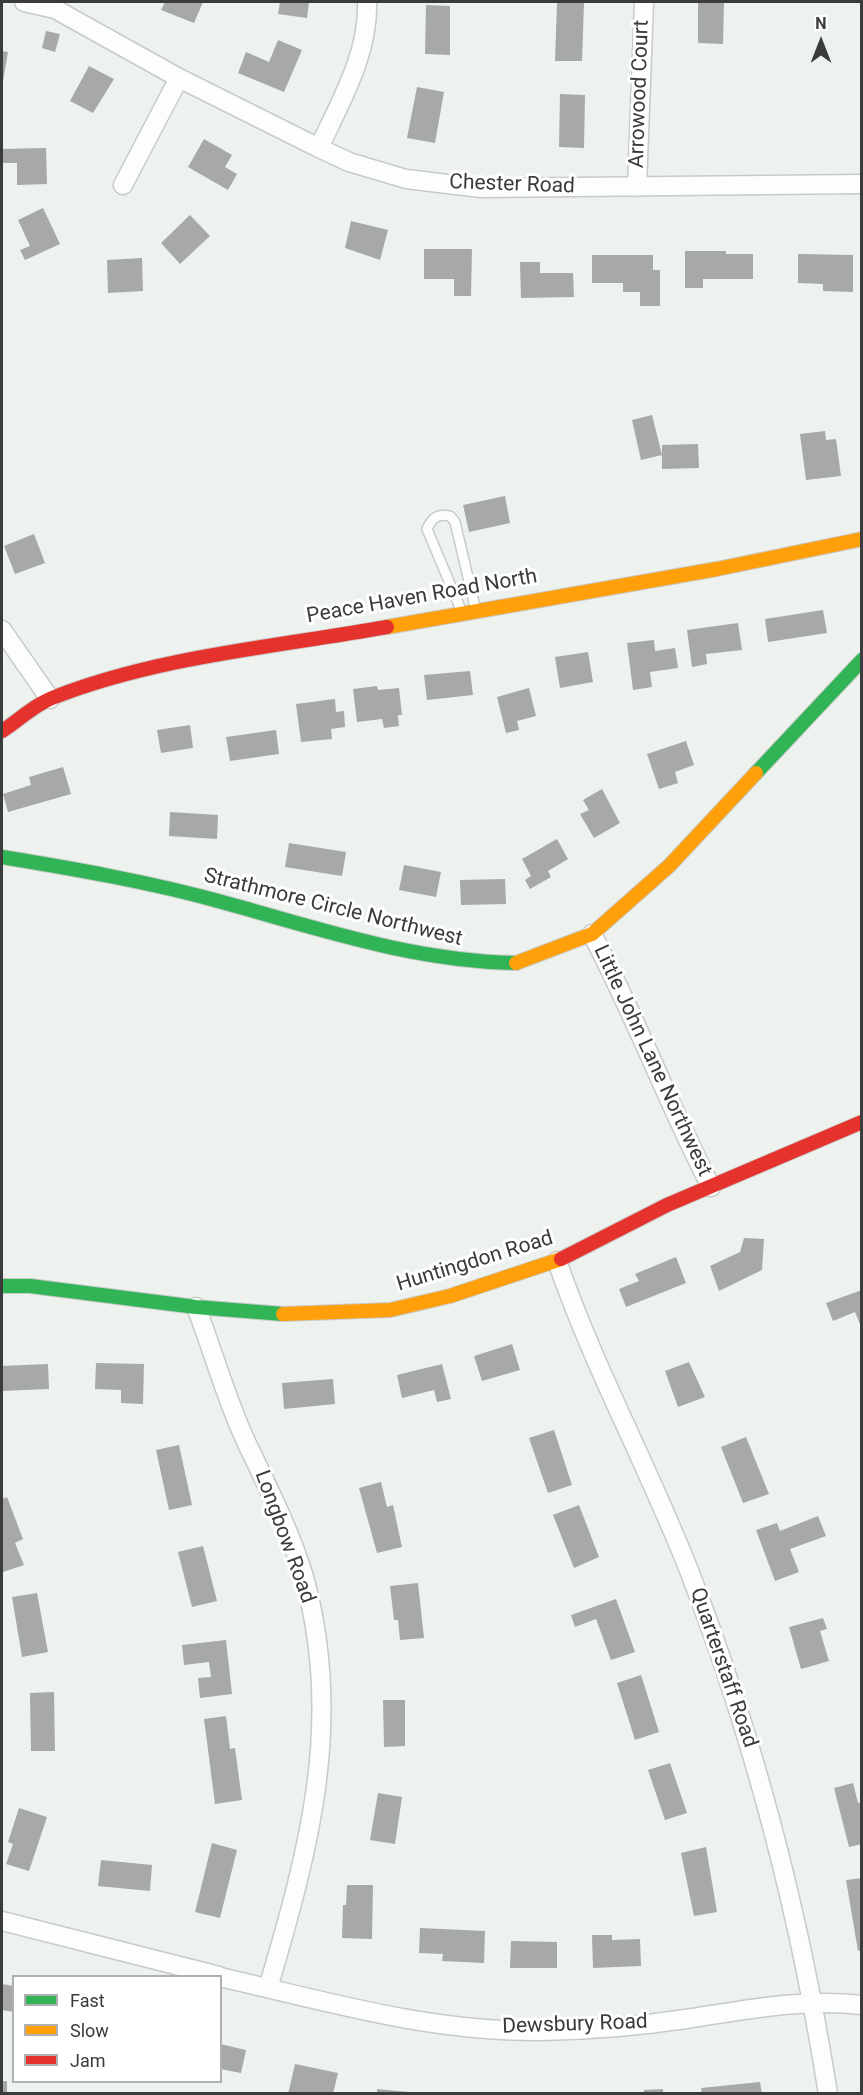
<!DOCTYPE html>
<html>
<head>
<meta charset="utf-8">
<style>
	body { margin:0 }
	#map { position:relative; width:863px; height:2095px; overflow:hidden; background:#eef2ef; font-family:Roboto,sans-serif }
	canvas { display:block }
	.frame { position:absolute; inset:0; border:3px solid #393c3a; pointer-events:none }
	.legend { position:absolute; left:12px; top:1975px; width:210px; height:108px; box-sizing:border-box; background:#fefffe; border:2px solid #afb1b0; margin:0; padding:8px 10px; list-style:none; font-size:18px; color:#393c3a }
	.legend li { display:flex; align-items:center; gap:12px; height:30px }
	.legend b { width:30px; border:2px solid #afb1b0 }
	.north { position:absolute; left:791px; top:12px; width:60px; height:60px; -webkit-text-stroke:4px #fefffe; paint-order:stroke; rotate:0deg; font-size:16px; font-weight:700; line-height:24px; text-align:center; color:#393c3a }
	.north::after { content:''; display:block; margin:auto; width:21px; height:27px; background:#393c3a; clip-path:polygon(50% 0,100% 100%,50% 72%,0 100%) }
</style>
</head>
<body>
<div id="map">
<canvas width="863" height="2095"></canvas>
<div class="frame"></div>
<ul class="legend">
<li><b style="height:8px;background:#30b455"></b>Fast</li>
<li><b style="height:8px;background:#ff9f0a"></b>Slow</li>
<li><b style="height:8px;background:#e5322d"></b>Jam</li>
</ul>
<div class="north">N</div>
</div>
<script>
const c = document.querySelector('canvas').getContext('2d');
c.lineJoin = 'round';
function fillPath(path, color) {
  c.fillStyle = color;
  c.fill(path, 'evenodd');
}
function trace(path, color, width, dash) {
  c.strokeStyle = color;
  c.lineWidth = width;
  c.lineCap = dash ? 'butt' : 'round';
  c.setLineDash(dash || []);
  c.stroke(path);
}
function write(font, color, halo, rows, align = 'center') {
  c.font = font + ' Roboto,sans-serif';
  c.lineWidth = 6;
  c.setLineDash([]);
  c.textBaseline = 'middle';
  c.strokeStyle = halo;
  c.fillStyle = color;
  for (const [text, x, y, turn = 0] of rows) {
    c.save();
    c.translate(x, y);
    c.rotate((+turn || 0) * Math.PI / 180);
    c.textAlign = isNaN(turn) ? turn : align;
    if (halo) c.strokeText(text, 0, 0);
    c.fillText(text, 0, 0);
    c.restore();
  }
}
const building = new Path2D(`
	M165,2h38l-9,21 -33,-13z
	M280,2h29l-2,16 -29,-4z
	M698,2h26l-1,42 -25,-1z
	M557,3h27l-2,58h-27z
	M426,5l24,1v49l-25,-1z
	M46,31l14,3 -5,18 -13,-4z
	M278,40l24,10 -18,42 -46,-19 8,-21 23,10z
	M2,51l6,1 -5,29h-1z
	M89,66l25,13 -21,34 -23,-12z
	M417,87l27,5 -9,51 -28,-5z
	M560,94l25,1 -1,53 -25,-1z
	M204,139l28,16 -7,12 12,7 -9,16 -40,-23z
	M46,148l1,36 -30,1v-22h-14l-1,-14z
	M43,208l17,36 -35,16 -5,-10 10,-4 -12,-26z
	M190,215l20,21 -30,28 -19,-21z
	M351,221l37,9 -8,30 -35,-12z
	M424,249h48l-1,47h-17v-17h-30z
	M685,251h41v3h27v25h-50v9h-18z
	M798,254l55,1v37l-30,-1v-7l-25,-1z
	M592,255h61v15h7v36h-20v-14h-17v-9h-31z
	M142,258l1,33 -35,2 -1,-33z
	M520,262h20v11h33l1,24 -53,1z
	M652,415l10,40 -21,5 -9,-40z
	M825,431l1,9 10,-1 5,37 -35,4 -6,-46z
	M698,444l1,24 -37,1v-24z
	M505,496l5,27 -41,9 -6,-27z
	M34,534l11,29 -30,11 -11,-28z
	M823,610l4,23 -59,9 -3,-23z
	M738,623l4,27 -36,4 1,10 -15,3 -5,-37z
	M654,640l1,11 20,-3 3,20 -28,4 2,15 -19,3 -6,-47z
	M588,652l5,30 -33,6 -5,-31z
	M470,671l3,24 -46,5 -3,-25z
	M377,686l1,4 21,-2 3,27h-4l1,11 -15,2 -2,-9 -25,3 -4,-33z
	M529,688l7,28 -19,5 2,9 -13,3 -9,-36z
	M335,699l1,13 8,-1 1,16 -14,2 1,10 -31,3 -5,-38z
	M190,725l3,23 -32,5 -4,-23z
	M276,730l3,24 -49,7 -4,-24z
	M686,741l8,24 -19,7 3,11 -19,6 -12,-35z
	M63,767l8,27 -63,18 -5,-18 28,-9 -2,-8z
	M602,789l18,34 -26,15 -14,-24 9,-4 -6,-10z
	M170,812l48,3 -1,24 -48,-3z
	M557,839l11,20 -20,12 3,6 -21,12 -5,-9 6,-4 -9,-17z
	M289,843l57,9 -4,24 -57,-9z
	M404,865l37,7 -5,25 -37,-7z
	M505,879l1,25 -45,1 -1,-25z
	M744,1238l20,1 -2,31 -43,21 -9,-25 30,-14z
	M676,1257l10,26 -60,24 -7,-18 20,-8 -4,-7z
	M862,1290v39l-7,-17 -22,9 -7,-18z
	M512,1344l8,26 -38,11 -8,-25z
	M689,1362l16,35 -27,10 -13,-36z
	M96,1363l48,1 -1,40 -22,-1v-13l-26,-1z
	M48,1364l1,25 -47,2v-25z
	M442,1364l9,35 -14,3 -3,-12 -32,8 -5,-23z
	M333,1379l2,25 -51,5 -2,-26z
	M554,1430l18,55 -24,8 -19,-55z
	M746,1437l23,57 -26,9 -22,-56z
	M179,1445l13,60 -23,5 -13,-60z
	M381,1482l6,25 6,-2 9,42 -25,6 -18,-65z
	M7,1497l16,42 -8,4 9,22 -21,7 -1,-73z
	M579,1505l20,52 -25,11 -21,-53z
	M818,1516l8,20 -36,13 9,23 -24,9 -19,-51 21,-7 3,8z
	M203,1546l14,55 -25,6 -14,-55z
	M418,1583l6,55 -24,2 -2,-20h-4l-4,-34z
	M37,1593l11,59 -26,5 -10,-60z
	M616,1599l19,53 -24,8 -15,-41 -21,8 -4,-12z
	M823,1618l4,11 -7,2 9,30 -28,8 -12,-42z
	M226,1640l6,54 -32,4 -2,-20 13,-1 -2,-15 -25,3 -2,-20z
	M641,1675l18,57 -24,8 -18,-57z
	M54,1692l1,59h-24l-1,-58z
	M383,1700h22v46l-21,1z
	M226,1716l4,33 5,-1 7,52 -27,4 -11,-85z
	M670,1763l17,50 -22,7 -17,-50z
	M853,1783l5,20 4,-1v42l-13,3 -15,-59z
	M378,1793l24,4 -7,47 -25,-4z
	M19,1808l28,9 -18,54 -23,-7 7,-20 -5,-2z
	M212,1843l25,7 -17,68 -25,-6z
	M706,1847l11,65 -23,4 -13,-63z
	M101,1860l51,5 -2,26 -52,-5z
	M862,1878v72l-4,1 -12,-71z
	M347,1885h26l-1,54 -30,-1 1,-33h3z
	M420,1928l65,3 -1,32 -42,-2 1,-7 -24,-1z
	M592,1935h20v5l28,-1 1,27 -48,2z
	M511,1941l46,1v26h-47z
	M2,1984l12,2v26l-12,-2z
	M220,2044l26,6 -5,23 -21,-4z
	M295,2064l43,9 -5,21h-45z
	M2,2081h5v13h-5z
	M760,2082l2,12h-60l-1,-6z
	M377,2089l32,3v2h-32z
	M663,2089v5h-19v-4z`);
const lane = new Path2D(`
	M461,610l-34,-81c5,-11 11,-16 23,-13l5,6 20,85`);
const street = new Path2D(`
	M24,2l31,7 124,69 140,70 30,14 57,17 75,9 381,-4
	M319,148c21,-46 50,-94 48,-146
	M123,185l56,-107
	M637,187l7,-185
	M2,630l48,69
	M592,934c44,83 76,170 119,253
	M557,1261c37,107 92,207 133,312 65,168 110,343 138,521
	M196,1307c18,46 31,96 53,141 19,39 43,88 55,129 40,144 5,273 -36,411
	M2,1921l217,55
	M220,1977c109,25 209,55 321,54 48,-1 98,-5 145,-12 59,-9 116,-21 176,-14`);
const fast = new Path2D(`
	M756,773l106,-113
	M2,857c73,12 148,25 220,45 98,27 191,59 294,61
	M2,1286h28l166,21 87,7`);
const slow = new Path2D(`
	M387,627l330,-58 145,-30
	M516,963l76,-29 77,-68 87,-93
	M283,1314l107,-4 60,-14 111,-37`);
const jam = new Path2D(`
	M2,731c16,-10 32,-26 50,-33 106,-42 224,-51 335,-71
	M561,1259l106,-54 195,-83`);
const streetNames = [
	["Arrowood Court",640,94,-88],
	["Chester Road",512,185,2],
	["Peace Haven Road North",422,597,-10],
	["Strathmore Circle Northwest",333,908,14],
	["Little John Lane Northwest",652,1061,65],
	["Huntingdon Road",475,1262,-17],
	["Longbow Road",284,1537,70],
	["Quarterstaff Road",723,1668,71],
	["Dewsbury Road",575,2025,-2]
];
fillPath(building, '#a6a9a7');
trace(lane, '#c8cac8', 12);
trace(street, '#c8cac8', 21);
trace(fast, '#c8cac8', 16);
trace(slow, '#c8cac8', 16);
trace(jam, '#c8cac8', 16);
trace(lane, '#fcfdfd', 9);
trace(street, '#fcfdfd', 18);
trace(fast, '#30b455', 14);
trace(slow, '#ff9f0a', 14);
trace(jam, '#e5322d', 14);
write('21px', '#393c3a', '#fefffe', streetNames);
</script>
</body>
</html>
